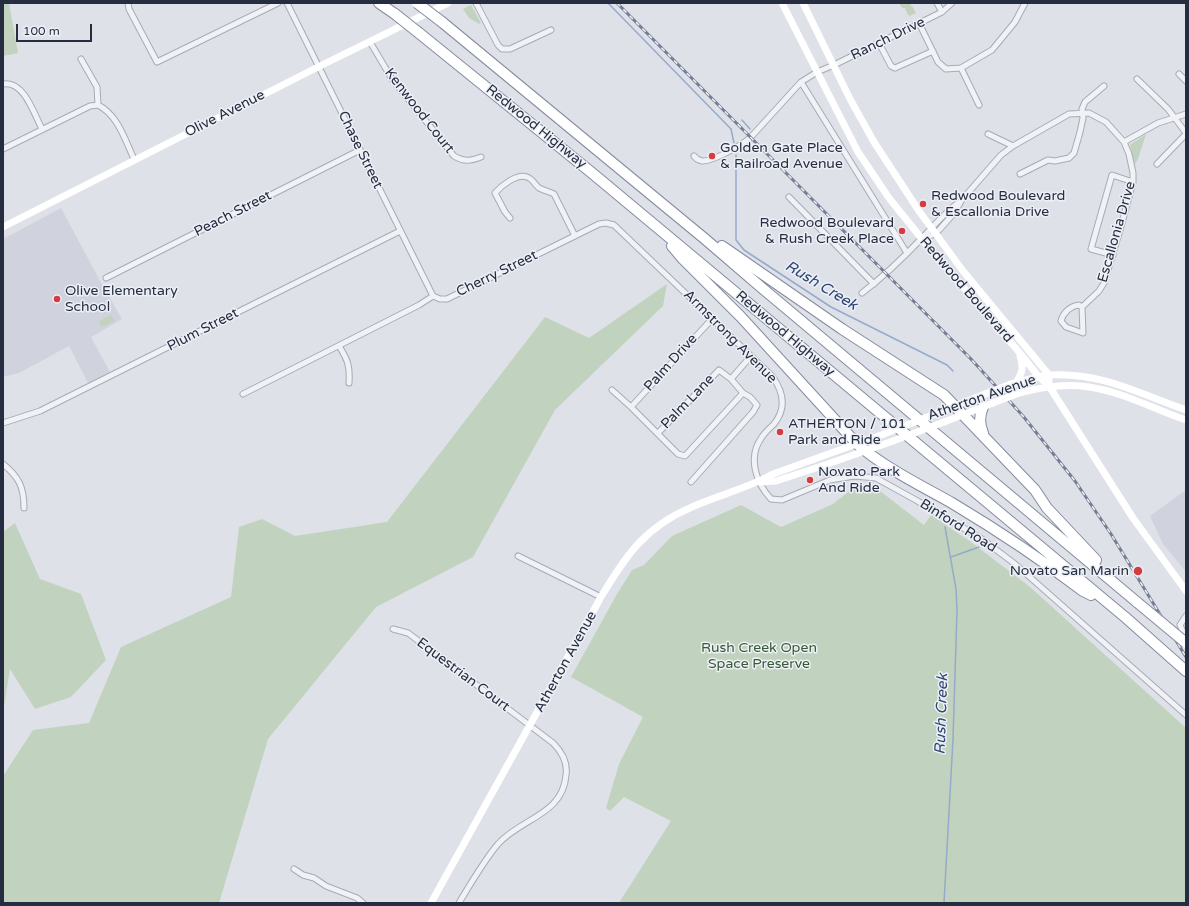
<!DOCTYPE html>
<html>
<head>
<meta charset="utf-8">
<style>
	body { margin:0 }
	#map { position:relative; width:1189px; height:906px; overflow:hidden; background:#dee1e8; font-family:"Varela Round",sans-serif }
	canvas { display:block }
	.frame { position:absolute; inset:0; border:4px solid #262d40; pointer-events:none }
	.scale { position:absolute; left:16px; top:24px; width:76px; height:18px; box-sizing:border-box; border:2px solid #262d40; border-top:0; padding-left:5px; font-size:12px; line-height:14px; white-space:nowrap; color:#262d40; -webkit-text-stroke:3px #edf0f6; paint-order:stroke }
</style>
</head>
<body>
<div id="map">
<canvas width="1189" height="906"></canvas>
<div class="frame"></div>
<div class="scale">100 m</div>
</div>
<script>
const c = document.querySelector('canvas').getContext('2d');
c.lineJoin = 'round';
function fillPath(path, color) {
  c.fillStyle = color;
  c.fill(path, 'evenodd');
}
function trace(path, color, width, dash) {
  c.strokeStyle = color;
  c.lineWidth = width;
  c.lineCap = dash ? 'butt' : 'round';
  c.setLineDash(dash || []);
  c.stroke(path);
}
function write(font, color, halo, rows, align = 'center') {
  c.font = font + ' "Varela Round",sans-serif';
  c.lineWidth = 3;
  c.setLineDash([]);
  c.textBaseline = 'middle';
  c.strokeStyle = halo;
  c.fillStyle = color;
  for (const [text, x, y, turn = 0] of rows) {
    c.save();
    c.translate(x, y);
    c.rotate((+turn || 0) * Math.PI / 180);
    c.textAlign = isNaN(turn) ? turn : align;
    if (halo) c.strokeText(text, 0, 0);
    c.fillText(text, 0, 0);
    c.restore();
  }
}
const built = new Path2D(`
	M61,208l38,71 23,40 -31,18 19,35 -22,11 -19,-37 -50,27 -16,4v-138z
	M1186,490v82l-23,-28 -13,-28z`);
const green = new Path2D(`
	M3,3h6l9,50 -15,3z
	M899,3h13l-2,3h2l4,7 -7,3 -4,-7 1,-1h-4z
	M471,5l10,18 -2,1 -10,-6 -6,-9z
	M1146,134l-8,25 -3,5 -5,-19z
	M667,284l-4,22 -108,104 -82,147 -97,50 -108,132 -49,164h-216v-127l30,-46 56,-7 32,-76 110,-50 8,-70 23,-8 33,17 92,-14 158,-205 44,21z
	M111,315l4,6 -13,6 -3,-6z
	M852,489l28,2 44,34 7,-10 40,27 59,45 156,141v175h-567l52,-82 -47,-24 -14,14 -4,-3 13,-44 24,-47 -72,-40 46,-83 15,-24 12,-5 28,-29 69,-31 40,22 52,-23z
	M15,523l25,56 41,15 25,66 -35,37 -36,12 -25,-40 -7,43v-180z`);
const stream = new Path2D(`
	M608,3l123,126 3,14
	M742,120l8,9
	M736,155v85l8,10 87,57 116,58 6,6
	M951,557l28,-10
	M944,903l9,-164 4,-129 -1,-21 -11,-62`);
const street = new Path2D(`
	M128,3l1,6 28,53 121,-59
	M287,3l146,293
	M476,3l22,42 4,4h8l41,-19
	M937,3l5,9
	M919,23l19,39 8,7 15,-1 31,-18 23,-28 10,-19
	M370,42l22,37 62,77c10,6 17,5 27,1
	M879,43l12,23 4,2 38,-17
	M81,59l16,28 1,18
	M961,68l18,37
	M1179,74l7,7
	M1137,79l31,30 18,24
	M801,82l106,171
	M3,84c21,-4 31,30 39,45
	M988,134l25,12
	M1124,142l34,-19 28,-9
	M3,149l87,-43 8,-1c20,10 27,35 36,54
	M694,156c2,3 4,4 8,5 10,1 40,-16 48,-23l51,-56 16,-10 17,-7 108,-53 10,-9
	M1157,164l29,-30
	M1020,174l28,-14 7,1 14,-3 5,-5 6,-21 3,-14 -1,-9 3,-7 19,-16
	M789,197l85,87
	M510,218l-5,-6 -10,-19c6,-7 22,-20 32,-16 6,2 8,8 12,11 4,2 11,4 15,6l21,42
	M922,239l13,-5 5,-5 15,-17 6,-11 40,-46 12,-9 56,-32 20,-1 17,9 18,20 5,12 4,19v9l-13,48 -16,53 -5,8 -17,16 -3,-2c-9,1 -16,8 -18,16l5,6 17,6 -1,-26
	M1113,255l-22,-6 21,-74 21,7
	M106,278l254,-128
	M862,293c21,-16 41,-35 59,-54 12,-12 23,-26 37,-36
	M339,346c9,14 11,20 10,37
	M731,379l20,-23
	M612,390l19,17 47,47 7,2 58,-63 -12,-14 -12,-9 -61,63
	M243,394l176,-89 14,-9 7,3h7l152,-75 7,-1 8,2 158,151c11,15 15,32 2,48 -4,4 -9,8 -12,13 -15,20 -6,46 9,62l11,1 48,-20 24,-4 22,2 38,21 68,40 33,25 171,151
	M631,407l81,-88
	M3,423l37,-12 360,-180
	M3,464c16,13 21,23 21,44
	M691,482l62,-70 4,-7 -7,-8 -7,-4
	M518,556l83,41
	M393,629l15,4 145,110c9,9 15,19 13,32 -3,40 -45,43 -68,69 -15,18 -27,39 -39,59
	M1186,639l-6,-14 6,-9
	M294,869l9,6 11,3 12,8 31,12 6,5`);
const secondary = new Path2D(`
	M782,3l76,149 31,46 37,46 93,108 20,25 10,9 84,132 53,73
	M803,3l47,96 24,43 45,69 44,60 86,104v11
	M3,227l315,-160 130,-64
	M1016,383c6,-10 8,-15 4,-27
	M1011,384c13,-3 26,-8 39,-9 51,-3 90,19 136,35
	M1019,393c23,-6 46,-10 70,-6 34,5 65,22 97,33
	M935,414l50,-20
	M944,422l49,-19
	M761,482l15,-1 43,-14 74,-26
	M431,903l170,-306c25,-42 44,-70 91,-90 27,-12 56,-19 81,-33l111,-40`);
const highway = new Path2D(`
	M379,3l16,11
	M442,22l263,217 57,49 376,315
	M419,33l173,140 533,444 61,54
	M672,246l11,13 58,58 116,127c28,24 63,41 95,59 45,27 89,56 131,88l8,4
	M722,246l120,83 102,66 91,95 12,18 49,52
	M983,433c-4,-9 -4,-17 0,-26`);
const rail = new Path2D(`
	M617,3l354,356 52,57 52,65 36,53 75,123`);
const secondaryBridge = new Path2D(`
	M985,394l26,-10
	M993,403l26,-10
	M884,434l51,-20
	M893,441l51,-19`);
const highwayBridge = new Path2D(`
	M417,3l25,19
	M395,14l24,19
	M1138,603l48,40`);
const markers = [
	[712,156,4,"#d53b41"],
	[923,204,4,"#d53b41"],
	[902,231,4,"#d53b41"],
	[57,299,4,"#d53b41"],
	[780,432,4,"#d53b41"],
	[810,480,4,"#d53b41"],
	[1138,571,5,"#d53b41"]
];
const streetNames = [
	["Ranch Drive",888,39,-26],
	["Kenwood Court",419,111,52],
	["Olive Avenue",225,114,-27],
	["Redwood Highway",536,127,39],
	["Chase Street",360,150,64],
	["Peach Street",233,214,-27],
	["Escallonia Drive",1117,232,-74],
	["Cherry Street",497,274,-26],
	["Redwood Boulevard",966,290,49],
	["Plum Street",203,330,-27],
	["Redwood Highway",785,334,40],
	["Armstrong Avenue",730,337,45],
	["Palm Drive",671,363,-48],
	["Atherton Avenue",982,398,-19],
	["Palm Lane",688,402,-46],
	["Binford Road",958,526,32],
	["Atherton Avenue",566,662,-61],
	["Equestrian Court",463,675,37]
];
const poiNames = [
	["Golden Gate Place",720,148],
	["& Railroad Avenue",720,164],
	["Redwood Boulevard",931,196],
	["& Escallonia Drive",931,212],
	["Redwood Boulevard",894,223,"right"],
	["& Rush Creek Place",894,239,"right"],
	["Olive Elementary",65,291],
	["School",65,307],
	["ATHERTON / 101",788,424],
	["Park and Ride",788,440],
	["Novato Park",818,472],
	["And Ride",818,488],
	["Novato San Marin",1129,571,"right"]
];
const parkNames = [
	["Rush Creek Open",759,648],
	["Space Preserve",759,664]
];
const waterNames = [
	["Rush Creek",821,286,31],
	["Rush Creek",942,714,-88]
];
fillPath(built, '#d0d3dd');
fillPath(green, '#c1d3be');
trace(stream, '#96aacb', 1.5);
trace(street, '#a7abb6', 7);
trace(highway, '#848ca0', 12);
trace(street, '#f1f2f6', 5);
trace(secondary, '#fff', 7);
trace(highway, '#fff', 10);
trace(rail, '#767e93', 3);
trace(rail, '#edf0f6', 1.5, [4.5]);
trace(highwayBridge, '#848ca0', 12, []);
trace(secondaryBridge, '#fff', 7);
trace(highwayBridge, '#fff', 10);
for (const [x, y, r, color] of markers) {
  const dot = new Path2D();
  dot.arc(x, y, r, 0, 2 * Math.PI);
  c.fillStyle = color;
  c.fill(dot);
  trace(dot, '#edf0f6', 1.5);
}
write('14px', '#262d40', '#edf0f6', streetNames);
write('14px', '#262d40', '#edf0f6', poiNames, 'left');
write('14px', '#365c33', '#edf0f6', parkNames);
write('italic 15px', '#2e4676', '#edf0f6', waterNames);
</script>
</body>
</html>
